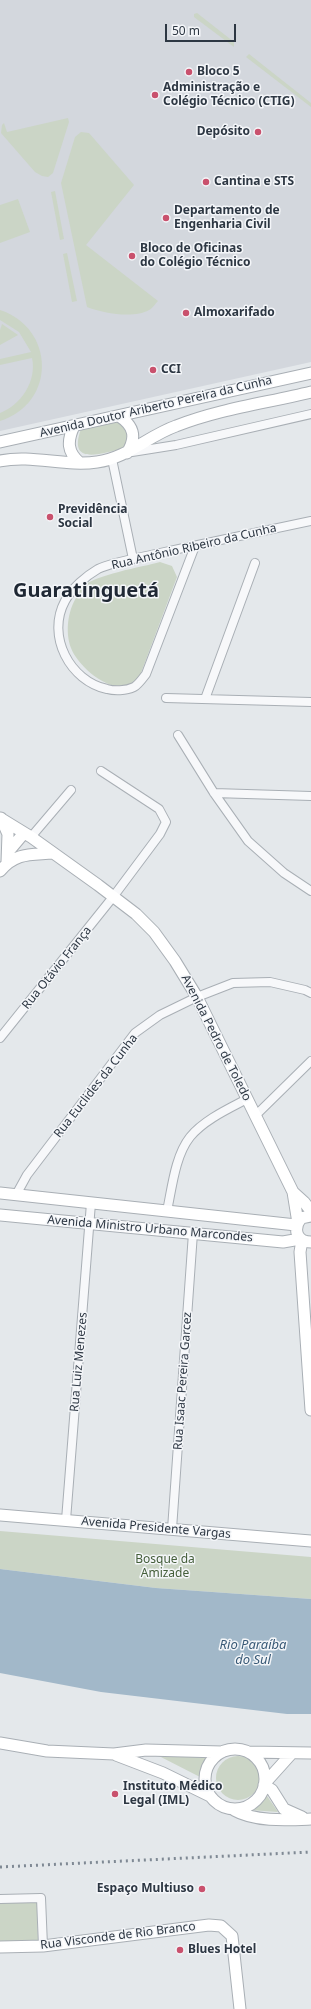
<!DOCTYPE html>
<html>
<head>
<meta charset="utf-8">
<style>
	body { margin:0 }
	#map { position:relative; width:311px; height:2009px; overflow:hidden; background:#e4e8eb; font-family:"Noto Sans",sans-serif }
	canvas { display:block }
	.scale { position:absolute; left:165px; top:24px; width:71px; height:18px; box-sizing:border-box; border:2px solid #2d3743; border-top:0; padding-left:5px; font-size:12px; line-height:14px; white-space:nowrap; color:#2d3743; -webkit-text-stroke:3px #f4f6f9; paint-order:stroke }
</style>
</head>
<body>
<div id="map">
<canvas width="311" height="2009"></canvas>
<div class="scale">50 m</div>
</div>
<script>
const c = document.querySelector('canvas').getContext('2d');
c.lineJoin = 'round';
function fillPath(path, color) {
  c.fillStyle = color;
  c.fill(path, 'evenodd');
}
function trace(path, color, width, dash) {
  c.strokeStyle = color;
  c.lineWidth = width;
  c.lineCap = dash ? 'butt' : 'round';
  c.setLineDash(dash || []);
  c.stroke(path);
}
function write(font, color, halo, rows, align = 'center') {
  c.font = font + ' "Noto Sans",sans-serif';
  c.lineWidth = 3;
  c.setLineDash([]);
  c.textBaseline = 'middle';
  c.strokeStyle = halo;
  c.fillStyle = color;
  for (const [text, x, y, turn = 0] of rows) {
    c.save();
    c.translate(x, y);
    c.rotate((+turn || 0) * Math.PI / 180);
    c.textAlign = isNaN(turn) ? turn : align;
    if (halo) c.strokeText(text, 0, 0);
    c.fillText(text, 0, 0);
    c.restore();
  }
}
const built = new Path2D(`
	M0,0h311v362l-311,69z`);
const green = new Path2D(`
	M197,13l37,29v5l-40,-30v-3z
	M249,54l62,49v4l-65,-50z
	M68,118l1,4 -16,51 -5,4 -6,-1 -7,-4 -34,-39 1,-8 2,-2 3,9z
	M81,132l8,1 45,52 -48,60 72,56c-3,3 -6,8 -9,9 -15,9 -47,3 -62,-3l-26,-124 14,-46z
	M55,191l9,48 -4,1 -9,-48z
	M18,199l12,33 -30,11v-38z
	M67,253l10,48 -5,1 -9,-48z
	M0,310c55,18 57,93 0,111v-8c21,-8 37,-32 32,-55l-32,7v-6l31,-7 -12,-20 -19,-12z
	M2,324l16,11 -18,10v-15z
	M119,421l11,14 -6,13c-21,5 -57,19 -43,-19z
	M160,562l12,4 5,11 -36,96c-2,3 -5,7 -8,10 -20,14 -55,-16 -62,-35 -6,-16 -3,-37 5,-50 2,-3 3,-8 6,-11 12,-12 60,-20 78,-25z
	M0,1531l311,26v42l-155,-11 -156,-19z
	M157,1755h53l-10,22z
	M216 1778a22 22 0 1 1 44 0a22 22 0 1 1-44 0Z
	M265,1793l13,19 -28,-2 10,-7z
	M37,1902l1,39 -38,1v-39z`);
const water = new Path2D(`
	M0,1569l156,19 155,11v115h-24l-186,-22 -101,-19z`);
const street = new Path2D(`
	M132,452l44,-7 135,-31
	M112,459l21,100
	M195,546l-49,128c-3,4 -8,11 -12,13 -8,4 -20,4 -27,2 -37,-8 -61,-53 -42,-88 7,-13 21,-25 33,-32 14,-7 45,-12 62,-16 50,-11 100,-21 151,-32
	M166,698l145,4
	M205,699l50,-136
	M178,735l36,58 34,48 36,32 27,18
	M214,793l97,3
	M31,837l40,-47
	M0,1038l113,-141 47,-63 6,-12 -7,-13 -58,-38
	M255,1116l56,-55
	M16,1195l11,-20 108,-142 25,-18 37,-18 36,-14 37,-1 35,8 6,3
	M167,1211c5,-23 8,-55 23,-74 14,-17 38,-28 57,-38
	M66,1520l25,-317
	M172,1529l21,-296
	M0,1899l41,-1 2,48`);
const secondary = new Path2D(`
	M119,416c15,10 18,21 8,37
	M74,426c-7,15 -7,26 6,37
	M0,442l311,-69
	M0,461c32,-7 65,6 97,1 30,-4 51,-26 79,-36 43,-17 90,-23 135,-34
	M0,818l31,19 67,48 38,29 18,18 21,29 22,36 96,195 5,31
	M1,818l7,16 -1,28
	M8,852l16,-19
	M0,871c16,-19 31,-16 53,-18
	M293,1192l11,10 7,9
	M0,1193l296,32
	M0,1215l283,27 17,-3
	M311,1216l-10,2c-8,11 -5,24 10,24
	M302,1240l-2,12 11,158
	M0,1515l311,26
	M0,1743l47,8 67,3 32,-4 76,2
	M205 1779a30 30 0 1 1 60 0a30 30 0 1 1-60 0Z
	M248,1752l63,1
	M116,1755l47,18 47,23
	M265,1783l27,-30
	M264,1785l8,5 12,19 18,8
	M234,1810c21,12 53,10 77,9
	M0,1947l43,-1 166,-21 12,1 11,10 8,73`);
const rail = new Path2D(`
	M0,1867l311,-15`);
const markers = [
	[189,72,4,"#c9516d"],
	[155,95,4,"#c9516d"],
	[258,132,4,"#c9516d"],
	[206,182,4,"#c9516d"],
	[166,218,4,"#c9516d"],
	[132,256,4,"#c9516d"],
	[186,313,4,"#c9516d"],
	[153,370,4,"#c9516d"],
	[50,517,4,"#c9516d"],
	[115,1794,4,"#c9516d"],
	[202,1889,4,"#c9516d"],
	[180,1950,4,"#c9516d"]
];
const poiNames = [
	["Bloco 5",197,72],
	["Administração e",163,88],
	["Colégio Técnico (CTIG)",163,102],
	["Depósito",250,132,"right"],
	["Cantina e STS",214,182],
	["Departamento de",174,211],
	["Engenharia Civil",174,225],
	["Bloco de Oficinas",140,249],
	["do Colégio Técnico",140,263],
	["Almoxarifado",194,313],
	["CCI",161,370],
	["Previdência",58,510],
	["Social",58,524],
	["Instituto Médico",123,1787],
	["Legal (IML)",123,1801],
	["Espaço Multiuso",194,1889,"right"],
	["Blues Hotel",188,1950]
];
const streetNames = [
	["Avenida Doutor Ariberto Pereira da Cunha",156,407,-13],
	["Rua Antônio Ribeiro da Cunha",194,547,-13],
	["Rua Otávio França",57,968,-51],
	["Avenida Pedro de Toledo",216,1038,63],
	["Rua Euclides da Cunha",96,1086,-52],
	["Avenida Ministro Urbano Marcondes",150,1229,5],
	["Rua Luiz Menezes",79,1362,-85],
	["Rua Isaac Pereira Garcez",183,1381,-86],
	["Avenida Presidente Vargas",156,1528,5],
	["Rua Visconde de Rio Branco",118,1936,-7]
];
const parkNames = [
	["Bosque da",165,1560],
	["Amizade",165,1574]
];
const waterNames = [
	["Rio Paraíba",253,1645],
	["do Sul",253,1660]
];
const townNames = [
	["Guaratinguetá",86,591]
];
fillPath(built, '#d3d7dd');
fillPath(green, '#cbd5c6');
fillPath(water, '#a2b8c9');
trace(street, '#a9afb5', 10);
trace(secondary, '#a9afb5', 13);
trace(street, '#f7f8fa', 8);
trace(secondary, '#fff', 11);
trace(rail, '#7f8994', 3, [2, 4]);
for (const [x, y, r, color] of markers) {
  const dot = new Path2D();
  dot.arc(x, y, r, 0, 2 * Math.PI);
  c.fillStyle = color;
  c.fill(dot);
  trace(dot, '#f4f6f9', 1.5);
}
write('bold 12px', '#2d3743', '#f4f6f9', poiNames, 'left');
write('12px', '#2d3743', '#f4f6f9', streetNames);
write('12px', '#445e3a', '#f4f6f9', parkNames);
write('italic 13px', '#385976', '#f4f6f9', waterNames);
write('bold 20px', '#1f2834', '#f4f6f9', townNames);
</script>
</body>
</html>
